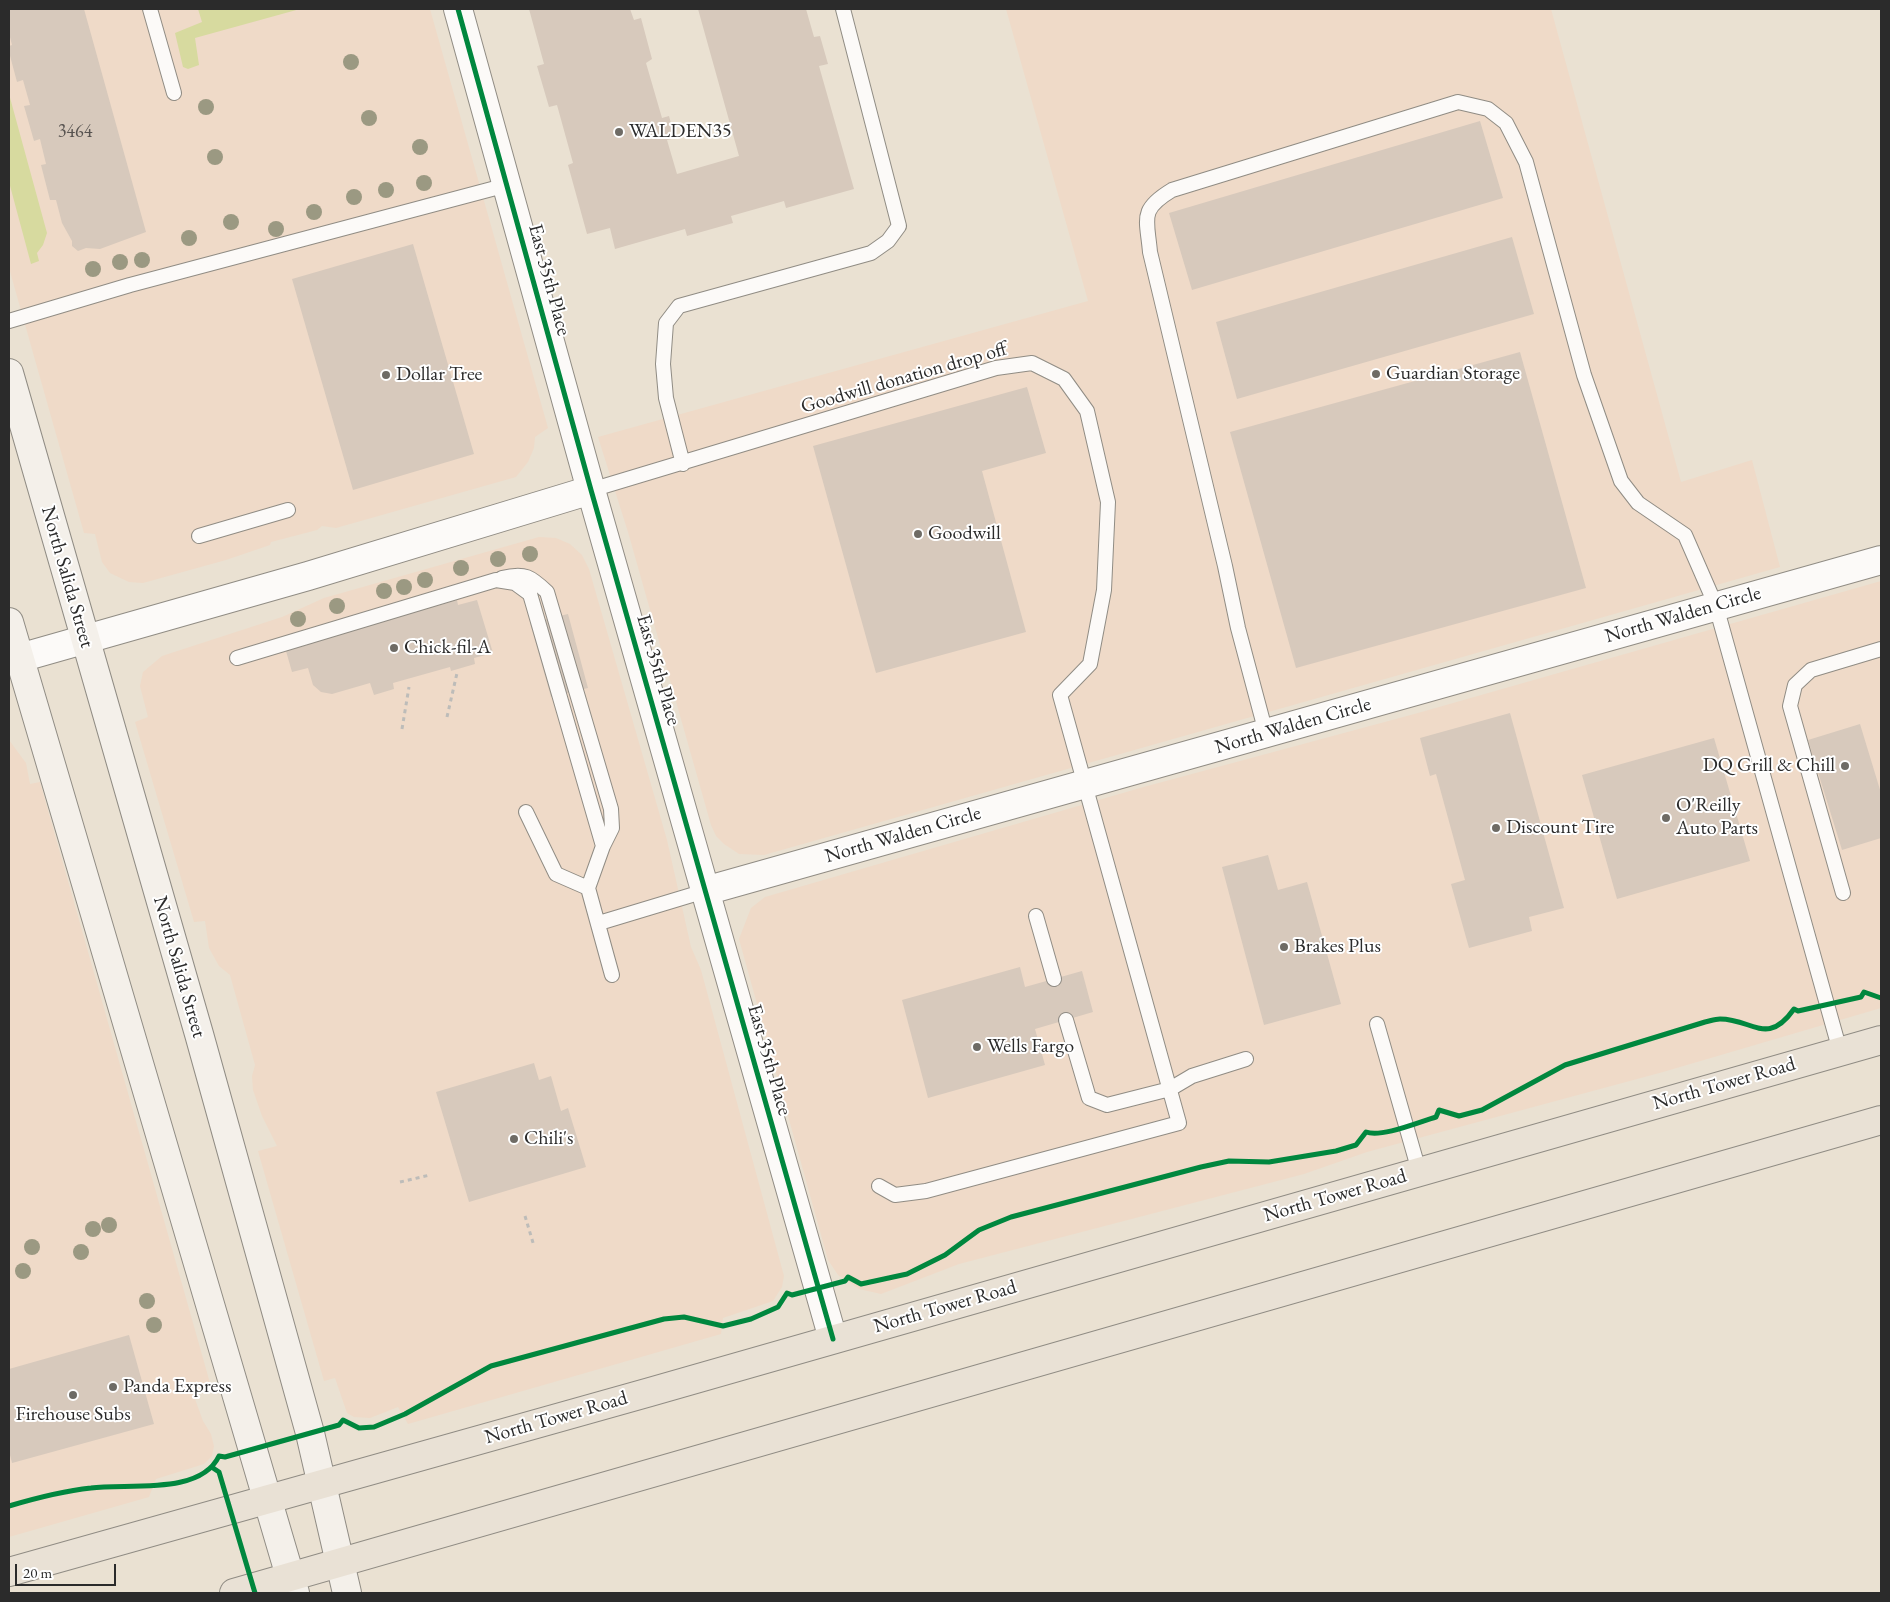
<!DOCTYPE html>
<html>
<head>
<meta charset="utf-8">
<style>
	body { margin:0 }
	#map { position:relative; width:1890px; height:1602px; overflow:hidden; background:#eae1d2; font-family:"EB Garamond",serif }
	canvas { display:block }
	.frame { position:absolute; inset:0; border:10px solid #2b2b2b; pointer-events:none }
	.scale { position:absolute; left:15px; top:1564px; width:101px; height:22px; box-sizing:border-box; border:2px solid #2b2b2b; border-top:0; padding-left:6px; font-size:15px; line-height:18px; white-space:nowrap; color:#2b2b2b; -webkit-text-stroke:4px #fff; paint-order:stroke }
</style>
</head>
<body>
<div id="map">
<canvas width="1890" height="1602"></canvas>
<div class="frame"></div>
<div class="scale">20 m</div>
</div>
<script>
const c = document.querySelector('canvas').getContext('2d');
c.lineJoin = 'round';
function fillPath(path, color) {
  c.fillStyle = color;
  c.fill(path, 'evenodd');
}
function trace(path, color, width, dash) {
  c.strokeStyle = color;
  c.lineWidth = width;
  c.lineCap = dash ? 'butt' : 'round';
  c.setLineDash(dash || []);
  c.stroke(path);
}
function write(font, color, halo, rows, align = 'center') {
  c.font = font + ' "EB Garamond",serif';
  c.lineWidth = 4;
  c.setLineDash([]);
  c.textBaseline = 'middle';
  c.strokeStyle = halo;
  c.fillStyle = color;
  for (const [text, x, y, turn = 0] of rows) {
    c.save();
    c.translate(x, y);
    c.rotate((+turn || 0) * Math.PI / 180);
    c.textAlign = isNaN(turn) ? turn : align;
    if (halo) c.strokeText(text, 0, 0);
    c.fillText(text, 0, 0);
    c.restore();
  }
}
const built = new Path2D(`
	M9,9h421l118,419 -13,9 -1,11 -6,14 -12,15 -180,51 -14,-2 -5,4 -46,12 -1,3 -44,15 -83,23 -14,-1 -19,-9 -8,-11 -7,-28 -11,-1 -75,-265z
	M1006,9h545l130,473 71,-22 28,107 -1016,288 -25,-1 -15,-10 -8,-8 -5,-11 -83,-293 -30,-95 490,-136z
	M539,537l17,1 14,6 12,11 7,14 78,271 24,107 10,23 83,306 -2,11 -9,14 -50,17 -2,16 -313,90 -10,-17 -28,11 -16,-1 -7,-4 -12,-35 -11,3 -66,-230 19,-5 -15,-30 -9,-26 -1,-14 3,-11 -25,-90 -11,-9 -10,-18 -4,-27 -11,1 -59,-200 13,-5 -8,-31 3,-14 19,-16 120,-39 42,-19z
	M1881,581v427l-218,64 -296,80 -63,22 -345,90 -78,30 -22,-5 -21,-14 -10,-15 -89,-321 12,-31 14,-11 375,-109 278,-75z
	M9,740l17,23 4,21 10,-2 170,601 -15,16 8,22 8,13 3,12 -2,10 -8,8 -48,15 -7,18 -140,40z`);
const green = new Path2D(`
	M198,9h102l-105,29 4,27 -11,4 -5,-2 -8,-34 27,-11z
	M9,94l38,139 -4,12 -6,8 2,8 -8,3 -22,-82z`);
const building = new Path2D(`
	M9,9h75l62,223 -46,17 -14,-1 -8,3 -6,-5v-5l-10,-18 -6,-23h-6l-9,-35 5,-1 -6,-25 -6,2 -10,-35 6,-1 -7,-25 -6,2 -8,-30v-6l3,-1 -3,-12z
	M529,9h101l4,11 7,-2 11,41 -6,4 16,55 7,-2 6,22 -8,2 10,34 62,-18 -41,-147h108l8,28 6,-1 8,28 -9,2 35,123 -68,19 -2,-7 -53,15 2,7 -46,13 -2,-7 -70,20 -5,-21 -23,6 -19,-69 5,-2 -16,-58 -8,2 -12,-41 7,-2z
	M1480,121l23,77 -311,92 -23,-77z
	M1512,237l22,77 -297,85 -21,-77z
	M413,244l61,210 -121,36 -61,-211z
	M1520,352l66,236 -290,80 -66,-236z
	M1027,387l19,66 -64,18 44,161 -150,41 -63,-227z
	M433,594l4,12 20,-6 1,5 19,-5 16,53 -19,5 1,6 -24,7 -1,-4 -57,16 1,6 -20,6 -4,-12 -38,11 -11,-2 -8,-7 -5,-17 -16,4 -6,-21 21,-6 -1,-2 10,-3 -3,-12z
	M568,614l20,74 -37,9 -21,-74z
	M1510,713l54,195 -35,9 3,14 -63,17 -18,-64 14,-4 -29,-106 -6,2 -10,-38z
	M1860,724l21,69v45l-39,12 -34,-110z
	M1714,738l36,123 -133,38 -35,-124z
	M1268,855l10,35 29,-8 34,122 -77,21 -42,-158z
	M1020,967l5,20 57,-16 11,41 -58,17 10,36 -117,33 -26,-98z
	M534,1063l5,17 12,-4 10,35 7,-3 18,59 -117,35 -33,-110z
	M129,1335l25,89 -142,39 -3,-12v-82z`);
const path = new Path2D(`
	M447,717l10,-44
	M402,729l7,-42
	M400,1182l30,-7
	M525,1216l9,30`);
const lane = new Path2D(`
	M150,9l24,84
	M9,321l121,-36 377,-100
	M683,464l-17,-66 -3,-34 3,-41 13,-17 192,-53 17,-12 11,-15 -56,-217
	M591,490l405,-122 36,-5 32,16 23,32 21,91 -4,88 -14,74 -30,31 119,428 -253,68 -31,4 -16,-9
	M199,536l89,-26
	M502,578c23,-6 29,-1 45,14l64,217 1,19 -9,18
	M237,658l259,-78 19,3 15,11 73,252 -15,42
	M1266,733l-28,-105 -13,-62 -75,-314c-3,-34 -11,-42 22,-62l286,-88 30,7 18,14 20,39 58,213 37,106 17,22 47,32 31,71 124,445
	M526,812l30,62 32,14 24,87
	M1843,893l-53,-187 5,-21 16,-15 70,-21
	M1036,916l18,63
	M599,923l106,-32
	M1066,1020l23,78 18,7 63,-16 22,-13 54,-17
	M1377,1024l42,147`);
const street = new Path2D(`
	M458,9l133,481 242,849
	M9,661l299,-85 283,-86
	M705,891l1176,-331`);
const secondary = new Path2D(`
	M9,373l190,661 111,399 37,160
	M9,622l286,971`);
const primary = new Path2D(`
	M9,1572l641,-180 1231,-352
	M234,1593l1647,-473`);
const cycleway = new Path2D(`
	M458,9l133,481 242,849
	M213,1468l6,4 36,121
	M9,1506c27,-8 54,-15 82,-18 36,-5 109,8 128,-32l6,1 114,-32 4,-5 16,8 15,-1 31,-13 86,-48 173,-47 20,-2 39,9 28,-7 27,-12 9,-14 5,2 53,-14 3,-4 13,7 46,-10 38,-19 34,-25 32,-13 190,-50 28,-6 40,1 67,-11 20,-6 10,-13c15,6 53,-10 70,-15l3,-7 20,6 23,-6 83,-45 140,-43c5,-1 10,-3 15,-3 33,0 47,28 74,-10l4,2 63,-14 3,-5 17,6`);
const trees = [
	[351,62],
	[206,107],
	[369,118],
	[420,147],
	[215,157],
	[424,183],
	[386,190],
	[354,197],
	[314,212],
	[231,222],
	[276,229],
	[189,238],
	[142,260],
	[120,262],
	[93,269],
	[530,554],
	[498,559],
	[461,568],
	[425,580],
	[404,587],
	[384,591],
	[337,606],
	[298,619],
	[109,1225],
	[93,1229],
	[32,1247],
	[81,1252],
	[23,1271],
	[147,1301],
	[154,1325]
];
const markers = [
	[619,132,5,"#6e6b65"],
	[1376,374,5,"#6e6b65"],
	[386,375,5,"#6e6b65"],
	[918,534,5,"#6e6b65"],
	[394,648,5,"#6e6b65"],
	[1845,766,5,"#6e6b65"],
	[1666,818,5,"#6e6b65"],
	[1496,828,5,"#6e6b65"],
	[1284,947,5,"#6e6b65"],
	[977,1047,5,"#6e6b65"],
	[514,1139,5,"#6e6b65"],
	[113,1387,5,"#6e6b65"],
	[73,1395,5,"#6e6b65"]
];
const numberNames = [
	["3464",75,132]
];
const poiNames = [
	["WALDEN35",629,132],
	["Guardian Storage",1386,374],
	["Dollar Tree",396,375],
	["Goodwill",928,534],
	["Chick-fil-A",404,648],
	["DQ Grill & Chill",1835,766,"right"],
	["O'Reilly",1676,806],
	["Auto Parts",1676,829],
	["Discount Tire",1506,828],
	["Brakes Plus",1294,947],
	["Wells Fargo",987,1047],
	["Chili's",524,1139],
	["Panda Express",123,1387],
	["Firehouse Subs",73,1415,"center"]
];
const streetNames = [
	["East 35th Place",549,280,75],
	["Goodwill donation drop off",904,378,-16],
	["North Salida Street",67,577,74],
	["North Walden Circle",1683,615,-16],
	["East 35th Place",658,670,74],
	["North Walden Circle",1293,726,-16],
	["North Walden Circle",903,835,-16],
	["North Salida Street",179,967,74],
	["East 35th Place",769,1060,74],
	["North Tower Road",1724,1084,-16],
	["North Tower Road",1335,1196,-16],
	["North Tower Road",945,1307,-16],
	["North Tower Road",556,1418,-16]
];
fillPath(built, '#efdac8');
fillPath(green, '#d7da9f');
fillPath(building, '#d7c9bc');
trace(lane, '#908c84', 16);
trace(street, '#908c84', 30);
trace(secondary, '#908c84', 30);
trace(primary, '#908c84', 30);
trace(path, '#bdbcb9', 3, [4, 4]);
trace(lane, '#fcfaf8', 14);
trace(street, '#fcfaf8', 28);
trace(secondary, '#f4f0ea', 28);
trace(primary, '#e9e1d5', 28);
trace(cycleway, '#00873e', 5);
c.fillStyle = '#9b9982';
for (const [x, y] of trees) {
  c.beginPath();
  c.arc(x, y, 8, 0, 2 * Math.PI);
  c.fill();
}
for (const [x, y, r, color] of markers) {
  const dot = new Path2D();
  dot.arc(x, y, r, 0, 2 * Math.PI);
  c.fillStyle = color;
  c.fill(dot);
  trace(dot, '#fff', 2);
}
write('18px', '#575350', null, numberNames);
write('20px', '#2b2b2b', '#fff', poiNames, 'left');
write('20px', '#2b2b2b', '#fff', streetNames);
</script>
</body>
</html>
